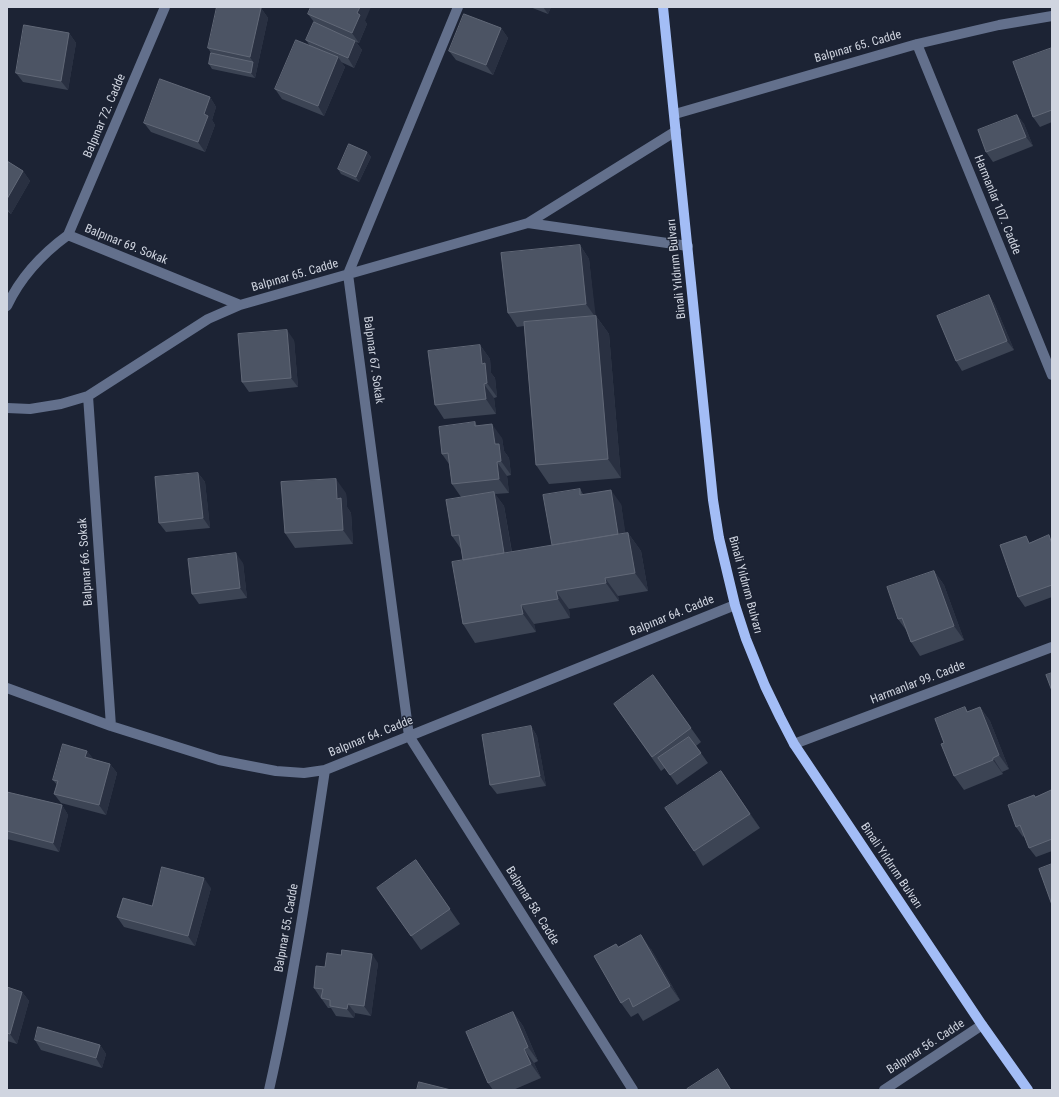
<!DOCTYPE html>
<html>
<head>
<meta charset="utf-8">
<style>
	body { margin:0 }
	#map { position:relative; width:1059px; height:1097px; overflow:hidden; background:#1c2334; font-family:"Roboto Condensed",sans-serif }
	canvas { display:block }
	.frame { position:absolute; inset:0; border:8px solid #d0d5e0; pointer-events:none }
</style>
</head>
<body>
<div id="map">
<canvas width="1059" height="1097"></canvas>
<div class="frame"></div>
</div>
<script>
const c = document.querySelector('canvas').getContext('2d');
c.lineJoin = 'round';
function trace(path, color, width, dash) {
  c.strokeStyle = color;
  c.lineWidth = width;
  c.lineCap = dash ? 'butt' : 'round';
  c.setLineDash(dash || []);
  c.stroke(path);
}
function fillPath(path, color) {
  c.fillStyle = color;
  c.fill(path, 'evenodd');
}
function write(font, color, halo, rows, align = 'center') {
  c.font = font + ' "Roboto Condensed",sans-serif';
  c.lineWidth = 3;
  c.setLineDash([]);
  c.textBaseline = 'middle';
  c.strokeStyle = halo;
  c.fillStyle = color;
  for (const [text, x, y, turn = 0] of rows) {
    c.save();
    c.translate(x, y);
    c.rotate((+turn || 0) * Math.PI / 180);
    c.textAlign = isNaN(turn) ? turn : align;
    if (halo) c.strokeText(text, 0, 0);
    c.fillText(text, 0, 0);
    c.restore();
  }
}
const minor = new Path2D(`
	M458,7l-110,267 61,462 224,354
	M917,44l135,331
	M675,114l242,-70 82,-19 53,-9
	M528,223l160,23
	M68,235l97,-228
	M7,306c14,-30 35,-52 61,-71l172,70
	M88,396l23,330
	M7,408l23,1 31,-5 27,-8 120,-77 32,-14 288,-82 148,-92
	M7,688l104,38 108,34 57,11 28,2 21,-3 410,-165
	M794,744l258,-97
	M269,1090c24,-106 40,-213 56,-320
	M884,1090l98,-65`);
const major = new Path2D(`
	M663,7l50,493 6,38 16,67 11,34 19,47 15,31 14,27 188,281 46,65`);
const wall = new Path2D(`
	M530,7h21l-3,7z
	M261,8l7,10 -13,60 -43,-9 -3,-5 2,-11 -3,-5z
	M308,14l57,7 2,3 -8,19 -3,-1 6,8 -8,18 -13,-6 4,5 -21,49 -42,-17 -7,-10 35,-43 -4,-6 8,-18z
	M501,28l7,10 -15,37 -37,-15 -7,-9z
	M69,33l7,10 -8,47 -45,-8 -7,-9z
	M1052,48v74l-12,5 -7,-10z
	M210,97l6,10 -4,13 3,5 -10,27 -54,-20 -7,-9z
	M1017,115l7,9 9,22 -40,16 -7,-10z
	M367,152l4,5 -12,25 -18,-8 -3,-5z
	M7,161l16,10 7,10 -19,33 -4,-3z
	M580,245l9,14 6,57h1l13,18 12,144 -72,6 -13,-19 -12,-139 -7,1 -9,-14z
	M989,295l6,10 19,45 -52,21 -6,-10z
	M294,340l4,47 -49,5 -7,-10z
	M480,345l10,14 1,14 4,5 2,19 -3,1 2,16 -52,5 -9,-14z
	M475,422l2,4 25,12 2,13 5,7 2,17 -4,1 2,17 -14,1 9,12 8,46 40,-7 28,-56 3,5 38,10 4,29h3l13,18 7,40 -30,5 1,5 -50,8 1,9 -36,6 2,8 -61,11 -12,-19v-64l-2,-11 -9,-13 9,-39 -9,-13 -3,-20 -7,-10z
	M198,473l7,9 5,46 -44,4 -7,-9z
	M346,493l1,14 4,6 2,31 -58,4 -10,-15z
	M1052,540v57l-27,10 -7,-10 13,-55z
	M243,563l4,35 -48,6 -7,-10z
	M934,571l10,14 20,55 -44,16 -9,-14 -5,-12 -8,-11z
	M653,675l48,67 -5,4 12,17 -31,22 -12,-17 -4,3 -47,-67z
	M965,707l3,5 12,-5 10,14 19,48 -7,3 1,2 -39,16 -10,-14 -10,-33z
	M531,726l6,10 9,50 -49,8 -7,-9z
	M87,751l6,8 17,5 7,9 -11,42 -45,-12 -7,-9 3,-9 -4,-5z
	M721,771l39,57 -57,38 -9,-15z
	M1052,790v61l-16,6 -7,-9 -5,-12 -1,1 -7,-10 18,-32 2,2z
	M7,792l55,13 6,10 -9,37 -52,-13z
	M416,860l44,64 -39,26 -44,-62z
	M211,888l-16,58 -71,-19 -7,-10z
	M618,947l33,2 29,51 -37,21 -5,-8 -7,4 -10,-14z
	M378,963l-7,53 -16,-3 -1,5 -18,-2 -5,-8h-3l-7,-10v-1h-1l-6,-9 11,-21z
	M7,987l15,5 7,9 -12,43 -10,-3z
	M513,1012l10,14 15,35 -4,2 7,15 -28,12h-20l-5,-7z
	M35,1040l65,5 6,9 -4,14 -61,-18z`);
const shadedWall = new Path2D(`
	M360,7h11l-6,14 2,3 -8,19 -7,-10 5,-20z
	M543,7h8l-3,7z
	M261,8l7,10 -13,60 -4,-5 2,-11 -3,-5z
	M501,28l7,10 -15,37 -7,-10z
	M69,33l7,10 -8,47 -7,-9z
	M355,41l7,9 -8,18 -6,-10z
	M338,57l7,10 -21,49 -6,-10z
	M210,97l6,10 -4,13 3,5 -10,27 -7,-10 6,-28z
	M1017,115l7,9 9,22 -7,-9z
	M367,152l4,5 -12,25 -3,-5z
	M23,171l7,10 -19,33 -4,-6v-9z
	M580,245l9,14 7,59 -10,-14z
	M989,295l6,10 19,45 -7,-9z
	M596,316l13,18 12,144 -13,-19z
	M287,330l7,10 4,47 -7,-9z
	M480,345l10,14 1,14 4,5 2,19 -10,-14 -5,-19z
	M484,384l10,14 2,16 -10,-15z
	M492,424l10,14 2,13 5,7 2,17 -10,-14 -6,-17z
	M497,462l10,14 2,17 -10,-14z
	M198,473l7,9 5,46 -7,-10z
	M336,479l10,14 1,14 4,6 2,31 -10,-14 -6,-31z
	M611,490l10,14 7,45 -10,-14z
	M494,492l10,14 11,66 -10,-14z
	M628,533l13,18 7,40 -13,-18z
	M236,553l7,10 4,35 -7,-10z
	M934,571l10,14 20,55 -10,-14z
	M605,578l13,18 1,5 -13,-18z
	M556,591l13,18 1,9 -12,-19z
	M521,605l13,19 2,8 -13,-18z
	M980,707l10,14 19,48 -10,-14z
	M531,726l6,10 9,50 -6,-10z
	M87,751l7,9 -9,-3z
	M993,758l9,14 1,2 -10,-14z
	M110,764l7,9 -11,42 -7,-10z
	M721,771l10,14 29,43 -10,-14z
	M62,805l6,10 -9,37 -6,-9z
	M204,878l7,10 -16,58 -7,-10z
	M641,935l10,14 29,51 -10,-14z
	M372,954l6,9 -7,53 -7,-10z
	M22,992l7,9 -12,43 -7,-10z
	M348,1004l7,9 -1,5 -7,-9z
	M513,1012l10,14 15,35 -10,-14z
	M100,1045l6,9 -4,14 -6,-10z
	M524,1049l10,14 7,15 -10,-14z`);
const building = new Path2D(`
	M217,7h39l5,1 -11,49 -42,-9z
	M311,7h49l-3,6 3,2 -8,18 -44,-19z
	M464,14l37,14 -15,37 -37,-14z
	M314,22l41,19 -7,17 -42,-18z
	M24,25l45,8 -8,48 -45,-8z
	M296,40l42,17 -20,49 -43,-17z
	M1052,48v62l-19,7 -20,-55z
	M211,53l42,9 -2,11 -42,-9z
	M160,79l50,18 -6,17 4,2 -10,26 -54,-19z
	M1017,115l9,22 -40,15 -8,-22z
	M349,144l18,8 -11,25 -18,-8z
	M7,161l16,10 -16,28z
	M580,245l6,59 -78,9 -7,-60z
	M989,295l18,46 -51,20 -19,-45z
	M596,316l12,143 -72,6 -12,-143z
	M287,330l4,48 -49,4 -4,-48z
	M480,345l2,19 3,-1 2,20 -3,1 2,15 -51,6 -7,-54z
	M475,422v4l17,-2 3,20h4l2,17 -4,1 2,17 -47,5 -4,-31 -6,1 -3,-27z
	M198,473l5,45 -44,5 -4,-46z
	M336,479l1,20 4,-1 2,32 -58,3 -4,-51z
	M580,489v6l31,-5 7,44 -66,11 -9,-50z
	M494,492l10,61 -41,7 -4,-25 -7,1 -6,-36z
	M628,533l7,40 -30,5 1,5 -50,8 2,8 -37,6 2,9 -60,10 -11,-62z
	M1049,535l3,9v41l-34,12 -18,-52 26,-9 3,7z
	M236,553l4,35 -48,6 -4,-35z
	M934,571l20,55 -43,16 -9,-24 -4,1 -11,-32z
	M1052,673v18l-6,-16z
	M653,675l38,53 -39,29 -38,-53z
	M965,707l2,5 13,-5 19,48 -6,3v2l-39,16 -13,-32 3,-1 -9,-24z
	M531,726l9,50 -50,9 -8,-50z
	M689,737l12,16 -31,22 -12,-17z
	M63,744l24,7 -2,6 25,7 -11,41 -45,-11 4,-13 -5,-1z
	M721,771l29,43 -56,37 -29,-43z
	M1052,790v49l-23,9 -9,-23 -4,2 -8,-22 26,-10 1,2z
	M7,792l55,13 -9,38 -46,-12z
	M416,860l34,49 -39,27 -34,-48z
	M1052,864v41l-13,-36z
	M162,867l42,11 -16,58 -71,-19 6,-19 29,8z
	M641,935l29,51 -37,21 -4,-9 -8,5 -27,-47 22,-12 2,3z
	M342,950l30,4 -8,52 -16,-2 -1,5 -17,-3v-6l-9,-2 2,-9 -9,-1 2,-22 9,1 2,-14 14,2z
	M7,987l15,5 -12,42 -3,-1z
	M513,1012l15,35 -4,2 7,15 -43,19 -22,-51z
	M38,1027l62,18 -4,13 -61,-18z
	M718,1069l13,21h-44v-1z
	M419,1082l32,8h-34z`);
const streetNames = [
	["Balpınar 65. Cadde",858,47,-16],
	["Balpınar 72. Cadde",105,116,-67],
	["Harmanlar 107. Cadde",997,205,68],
	["Balpınar 69. Sokak",126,245,22],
	["Binali Yıldırım Bulvarı",677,269,-96],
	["Balpınar 65. Cadde",295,276,-16],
	["Balpınar 67. Sokak",373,360,82],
	["Balpınar 66. Sokak",86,562,-94],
	["Binali Yıldırım Bulvarı",745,585,75],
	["Balpınar 64. Cadde",672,616,-22],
	["Harmanlar 99. Cadde",918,683,-21],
	["Balpınar 64. Cadde",371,737,-22],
	["Binali Yıldırım Bulvarı",891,866,56],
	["Balpınar 58. Cadde",532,906,58],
	["Balpınar 55. Cadde",287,928,-80],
	["Balpınar 56. Cadde",926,1047,-33]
];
trace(minor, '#63708c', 10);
trace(major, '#a3bdf6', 10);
fillPath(wall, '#3c4454');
fillPath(shadedWall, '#293041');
fillPath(building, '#4c5464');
trace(building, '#616877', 1);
write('12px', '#d0d5e0', '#1c2334', streetNames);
</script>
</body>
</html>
